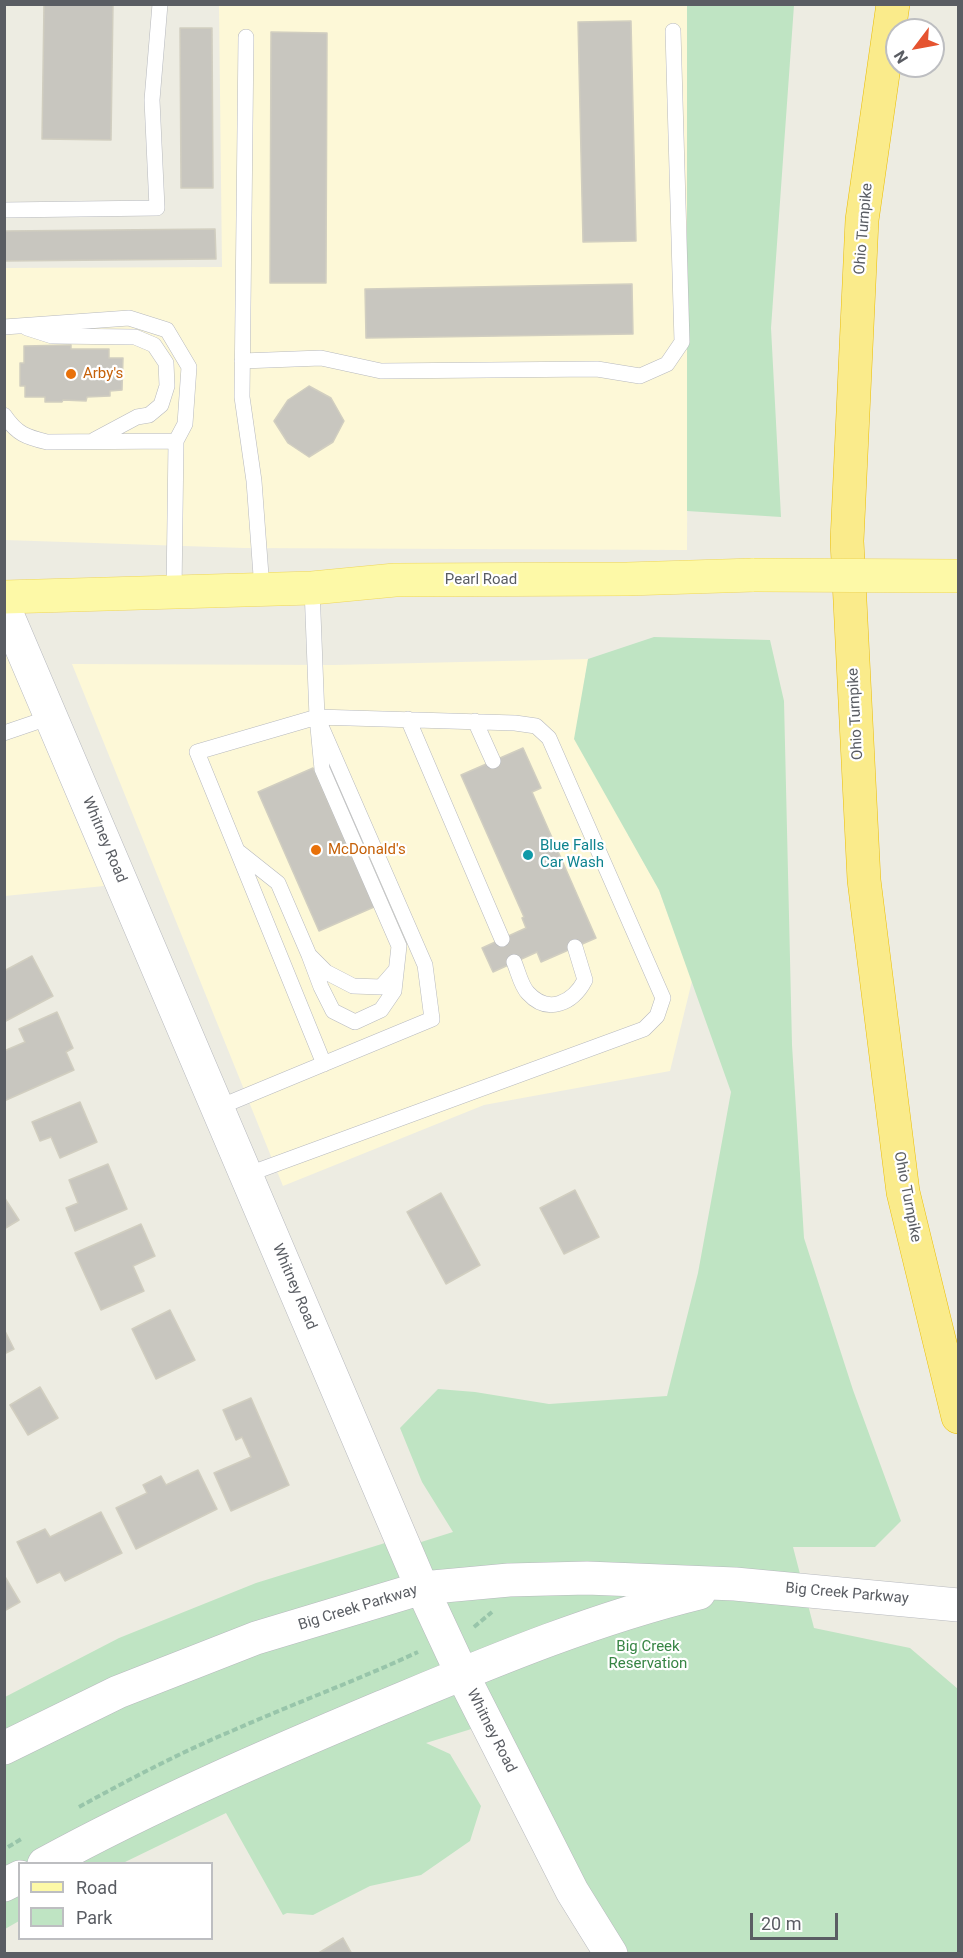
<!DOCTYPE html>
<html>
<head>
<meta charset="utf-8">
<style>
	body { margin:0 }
	#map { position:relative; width:963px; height:1958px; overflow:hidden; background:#edece2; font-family:Roboto,sans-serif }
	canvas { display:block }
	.frame { position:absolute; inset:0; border:6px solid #5a5d63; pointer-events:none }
	.legend { position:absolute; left:18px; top:1862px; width:195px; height:78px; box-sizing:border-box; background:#fff; border:2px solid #bdbec1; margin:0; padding:8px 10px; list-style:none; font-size:18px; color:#5a5d63 }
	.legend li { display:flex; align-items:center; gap:12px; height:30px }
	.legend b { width:30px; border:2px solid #bdbec1 }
	.north { position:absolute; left:885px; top:18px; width:60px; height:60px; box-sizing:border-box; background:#fff; border:2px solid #bdbec1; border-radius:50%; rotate:238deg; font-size:16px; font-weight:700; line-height:24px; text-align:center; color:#5a5d63 }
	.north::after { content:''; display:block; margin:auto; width:21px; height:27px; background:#e55330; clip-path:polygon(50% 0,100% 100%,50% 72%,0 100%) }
	.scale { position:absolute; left:750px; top:1913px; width:88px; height:27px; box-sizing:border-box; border:3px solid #5a5d63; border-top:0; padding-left:8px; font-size:18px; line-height:21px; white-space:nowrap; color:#5a5d63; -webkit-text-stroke:4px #fff; paint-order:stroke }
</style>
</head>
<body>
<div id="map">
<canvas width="963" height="1958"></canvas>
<div class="frame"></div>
<ul class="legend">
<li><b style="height:8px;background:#fdf9a7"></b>Road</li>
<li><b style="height:16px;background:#bfe4c3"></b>Park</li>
</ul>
<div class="north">N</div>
<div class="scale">20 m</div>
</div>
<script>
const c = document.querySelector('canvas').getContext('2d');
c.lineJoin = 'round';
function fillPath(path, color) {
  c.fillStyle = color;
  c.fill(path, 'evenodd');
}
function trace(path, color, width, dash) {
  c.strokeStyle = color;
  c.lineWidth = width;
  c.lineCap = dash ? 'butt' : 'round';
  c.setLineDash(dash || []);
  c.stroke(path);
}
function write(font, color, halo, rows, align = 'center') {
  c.font = font + ' Roboto,sans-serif';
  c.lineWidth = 4.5;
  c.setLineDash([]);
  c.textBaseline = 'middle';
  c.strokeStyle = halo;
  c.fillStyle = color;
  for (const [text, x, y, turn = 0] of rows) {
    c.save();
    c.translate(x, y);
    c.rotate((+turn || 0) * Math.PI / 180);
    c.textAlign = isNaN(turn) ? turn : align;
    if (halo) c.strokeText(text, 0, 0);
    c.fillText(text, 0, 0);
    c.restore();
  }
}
const commercial = new Path2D(`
	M219,5h470l-2,545 -443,-2 -239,-8v-272l217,-1z
	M4,651l4,7 96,228 -99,10z
	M588,659l-13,80 84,151 33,91 -22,90 -186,34 -201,81 -211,-522 262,1z`);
const green = new Path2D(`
	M687,5h107l-23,323 10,189 -94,-6z
	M654,637l116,3 14,61 8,344 12,193 49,152 48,131 -26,26h-82l21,81 96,20 48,41v264h-346l-118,-231 -68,21 24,11 31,52 -11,35 -49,34 -51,11 -57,29 -26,-2 -4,2 -57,-102 -103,50 -103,1 -1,57 -14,8v-232l114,-59 137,-55 158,-49 4,9 35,-11 -31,-50 -22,-54 38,-39 37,3 74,12 118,-8 31,-123 33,-181 -72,-202 -85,-151 14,-80z`);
const building = new Path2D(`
	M44,4h69l-2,136 -69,-1z
	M631,21l5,220 -53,1 -5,-220z
	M180,28h32l1,160h-32z
	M271,32l56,1 -1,250h-56z
	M215,229l1,30 -212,2v-30z
	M632,284l1,50 -267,4 -1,-49z
	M71,345v4h38v9h14l-1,32 -12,1v5l-23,1 -1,4 -23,-1 -1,2h-17v-5h-20v-11h-5v-23h4v-17z
	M309,386l22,12 13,23 -11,21 -24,15 -21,-14 -14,-22 14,-21z
	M523,748l18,40 -9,4 64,146 -55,24 -4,-10 -44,20 -11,-24 44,-20 -4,-10 2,-1 -63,-142z
	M313,768l61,139 -55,24 -61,-139z
	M32,956l21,40 -49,26v-51z
	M57,1012l16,36 -7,4 8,18 -70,31v-50l21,-9 -6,-13z
	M80,1102l17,40 -37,16 -9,-21 -11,4 -8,-19z
	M108,1164l19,45 -52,22 -9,-23 12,-5 -9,-23z
	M575,1190l24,47 -35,17 -24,-46z
	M441,1193l39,72 -34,19 -39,-72z
	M4,1197l15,23 -15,9z
	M141,1224l14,32 -22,10 11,25 -43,19 -26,-57z
	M170,1310l25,50 -39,19 -24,-50z
	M4,1329l10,20 -10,5z
	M40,1387l18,31 -30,17 -18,-30z
	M251,1398l38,87 -58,26 -17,-38 37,-16 -9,-20 -6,3 -13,-30z
	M198,1470l19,39 -81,40 -20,-41 31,-15 -4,-8 18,-9 5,9z
	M101,1512l21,41 -57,28 -5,-9 -23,11 -20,-41 28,-13 5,8z
	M4,1575l16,27 -16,9z
	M343,1938l9,16h-35z`);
const path = new Path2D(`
	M474,1627l18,-15
	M79,1807c51,-28 102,-55 155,-77 61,-27 124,-50 184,-78
	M8,1847l15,-9`);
const service = new Path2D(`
	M246,37l-4,360 12,84 8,108
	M4,210l153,-2 -5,-108 8,-96
	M4,327l125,-9 38,12 22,37 -4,57 -9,17 -129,1c-21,-5 -30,-8 -43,-27
	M27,328l25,8 83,1 19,8 12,18 1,23 -6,19 -12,10 -12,2 -43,23
	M242,361l79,-3 60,13 216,-2 43,7 27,-12 15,-22 -9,-311
	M174,592l2,-151
	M408,719l94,220
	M475,721l18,40
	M4,733l47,-16
	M239,852l39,31 31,72 17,17 27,14 28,1 14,-16
	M309,955l12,32 12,24 22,11 26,-12 13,-19 5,-45 -77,-177 -5,-52 -5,-129
	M514,962c4,9 7,24 14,31 20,22 45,10 57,-13l-10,-33
	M217,1108l215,-89 -7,-54 -108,-248
	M246,1175l398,-146 13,-13 6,-18 -114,-260 -13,-12 -21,-3 -198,-6 -120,35 127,312`);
const tertiary = new Path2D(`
	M4,607l418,981 40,86 110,217 39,63
	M4,1748l114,-56 138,-54 166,-50 87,-8 78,-2 148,6 223,21
	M44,1864c110,-60 224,-109 338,-157 104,-43 207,-87 317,-114
	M4,1885l16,-8`);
const primary = new Path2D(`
	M4,597l308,-9 83,-8 232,-1 127,-4`);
const motorway = new Path2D(`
	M893,4l-31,216 -15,321 17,339 39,312 55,225`);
const primaryBridge = new Path2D(`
	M754,575l204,1`);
const markers = [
	[71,374,6,"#e8710a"],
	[316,850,6,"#e8710a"],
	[528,855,6,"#0f9aa8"]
];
const streetNames = [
	["Ohio Turnpike",864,229,-85],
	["Pearl Road",481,580],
	["Ohio Turnpike",856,714,-93],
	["Whitney Road",104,840,67],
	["Ohio Turnpike",907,1197,79],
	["Whitney Road",294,1287,67],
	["Big Creek Parkway",847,1594,5],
	["Big Creek Parkway",358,1608,-17],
	["Whitney Road",491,1731,63]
];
const foodNames = [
	["Arby's",83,374],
	["McDonald's",328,850]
];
const cultureNames = [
	["Blue Falls",540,846],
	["Car Wash",540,863]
];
const parkNames = [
	["Big Creek",648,1647],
	["Reservation",648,1664]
];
fillPath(commercial, '#fdf8d7');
fillPath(green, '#bfe4c3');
fillPath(building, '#c8c6bf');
trace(building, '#d1cec0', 1.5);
trace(service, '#b7b9be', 16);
trace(tertiary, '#b7b9be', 34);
trace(primary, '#eed65a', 34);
trace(motorway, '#eabd05', 34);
trace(path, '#98c5aa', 4, [6, 3]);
trace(service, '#fff', 15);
trace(tertiary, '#fff', 33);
trace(primary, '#fdf9a7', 33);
trace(motorway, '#faeb8b', 33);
trace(primaryBridge, '#eed65a', 34, []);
trace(primaryBridge, '#fdf9a7', 33);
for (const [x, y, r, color] of markers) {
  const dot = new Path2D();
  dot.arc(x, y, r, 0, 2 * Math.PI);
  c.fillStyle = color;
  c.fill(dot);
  trace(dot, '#fff', 2);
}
write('15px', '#5a5d63', '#fff', streetNames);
write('15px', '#c56008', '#fff', foodNames, 'left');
write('15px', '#0d838f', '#fff', cultureNames, 'left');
write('15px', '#378544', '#fff', parkNames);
</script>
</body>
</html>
